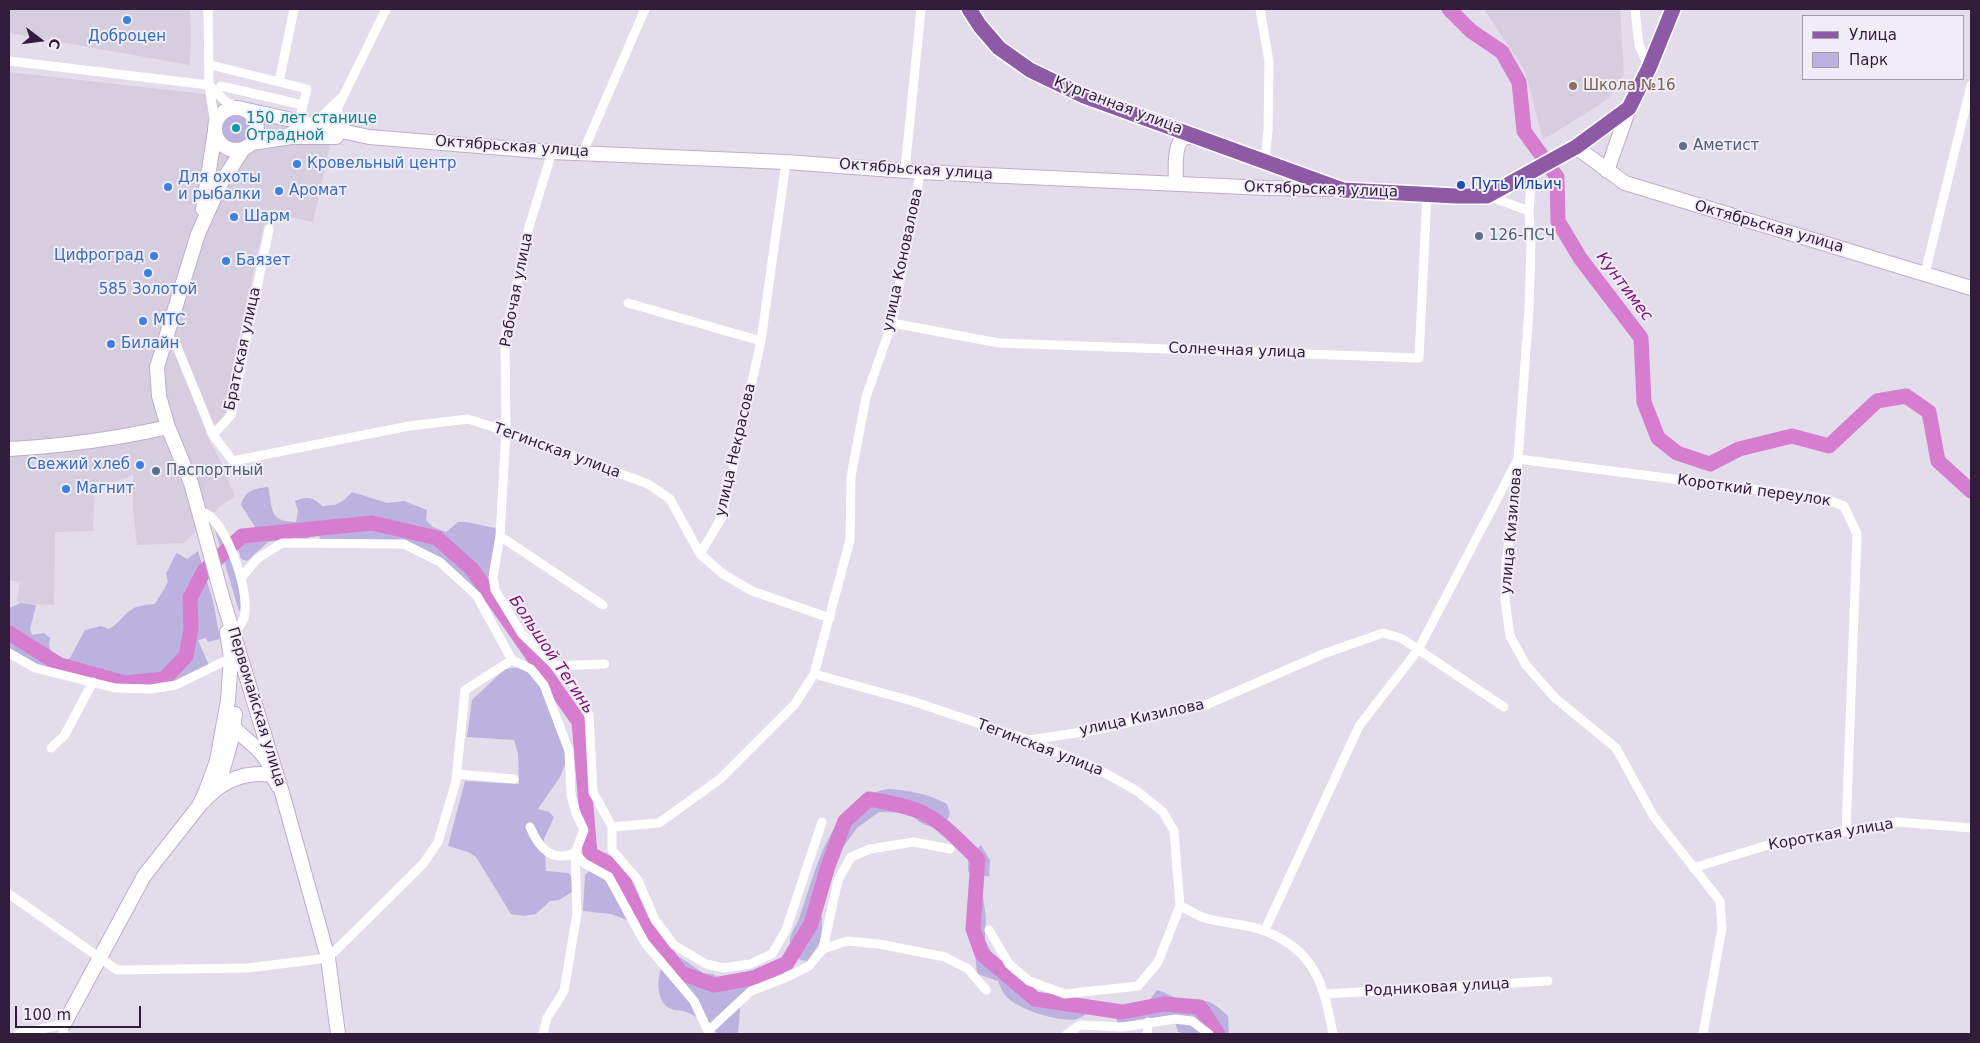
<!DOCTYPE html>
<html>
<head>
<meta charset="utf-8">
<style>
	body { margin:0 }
	#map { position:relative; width:1980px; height:1043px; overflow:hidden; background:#e3dceb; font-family:"DejaVu Sans",sans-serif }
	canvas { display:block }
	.frame { position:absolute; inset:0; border:10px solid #311d3b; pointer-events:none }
	.legend { position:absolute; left:1802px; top:15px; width:162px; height:65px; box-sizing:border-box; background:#f1edf7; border:1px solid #a49aac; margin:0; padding:6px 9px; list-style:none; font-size:15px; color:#311d3b }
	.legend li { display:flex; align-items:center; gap:10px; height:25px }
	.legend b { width:25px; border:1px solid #a49aac }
	.north { position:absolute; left:15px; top:15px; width:50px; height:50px; -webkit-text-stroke:4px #f1edf7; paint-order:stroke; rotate:105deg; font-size:14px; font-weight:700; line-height:20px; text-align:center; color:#311d3b }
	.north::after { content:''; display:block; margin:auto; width:18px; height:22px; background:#311d3b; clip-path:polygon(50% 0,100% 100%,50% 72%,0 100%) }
	.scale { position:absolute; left:15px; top:1006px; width:126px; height:22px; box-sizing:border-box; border:2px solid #311d3b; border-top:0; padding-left:6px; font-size:15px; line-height:18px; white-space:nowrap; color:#311d3b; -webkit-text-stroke:4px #f1edf7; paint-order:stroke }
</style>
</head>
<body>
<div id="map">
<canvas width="1980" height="1043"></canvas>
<div class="frame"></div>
<ul class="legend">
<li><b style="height:6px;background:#8d5ba5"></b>Улица</li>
<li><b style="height:14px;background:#bbb2df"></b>Парк</li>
</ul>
<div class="north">С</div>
<div class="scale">100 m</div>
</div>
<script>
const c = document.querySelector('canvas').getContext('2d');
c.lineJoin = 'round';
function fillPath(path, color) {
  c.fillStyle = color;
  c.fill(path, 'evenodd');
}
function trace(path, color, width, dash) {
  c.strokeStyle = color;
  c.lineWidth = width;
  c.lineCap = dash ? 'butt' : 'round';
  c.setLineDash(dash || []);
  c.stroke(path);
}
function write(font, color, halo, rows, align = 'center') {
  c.font = font + ' "DejaVu Sans",sans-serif';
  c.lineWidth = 4;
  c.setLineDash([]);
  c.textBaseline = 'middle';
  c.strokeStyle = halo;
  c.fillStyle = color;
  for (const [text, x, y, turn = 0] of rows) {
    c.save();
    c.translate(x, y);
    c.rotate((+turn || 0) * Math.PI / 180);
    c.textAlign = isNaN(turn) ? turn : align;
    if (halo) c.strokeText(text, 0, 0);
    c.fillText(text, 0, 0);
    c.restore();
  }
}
const built = new Path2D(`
	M9,9h181l1,27 -1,29 -181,-32z
	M1484,9h136l4,65 -16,25 -65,41 -18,-69z
	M9,72l205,23 116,50 -17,77 -46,-10 -35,157 -7,48 -20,15 17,32 13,33 -15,9 -36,37 -47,2 -4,-35v-35l-18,7h-20l-2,49 -38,1 -1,73 -33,-2 -4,-3 3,-18 -11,-2z`);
const green = new Path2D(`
	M221 129a15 15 0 1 1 30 0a15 15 0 1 1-30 0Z
	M268,487c5,21 0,35 28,35l2,-11 -3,-10c11,-5 19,-4 27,5 14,0 21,-3 30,-14l35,11 17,-2 23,9 -1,10 7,7 13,5 12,-10h8l29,6 5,8 -5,54 -18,6 -37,-34 -36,-18h-81l-4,-8 -9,1 -3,2 -12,-1 -27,4 -21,19 -6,-2 -6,-21 20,-11 -14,-22c4,-15 13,-16 27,-18z
	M215,530l8,10 17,43 1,27 -2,1z
	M198,551l15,50 7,38 -12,3 -2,-4 -8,2 12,28 -34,17 -61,3 -80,-20 -26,-17v-43l12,-5 15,2 -6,24 2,6 12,-2 6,5c-3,11 3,17 11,24l9,-4 15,-28 16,-4 8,3c10,-5 13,-13 22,-19 6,-5 17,-5 24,-6l13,-22 -2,-9c5,-7 6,-14 11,-20l10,6z
	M521,667l16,11 30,73 -2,14 -5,12 -22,32 11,3 5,5 -10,22 2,32 23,2 3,5v14l-13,8 -9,1 -14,13 -12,2 -13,-2 -35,-57 -8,-5 -20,-6 17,-65 54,3 -1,-30 -4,-14 -47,-3 5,-37 33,-31z
	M888,789c21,1 40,5 59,15l3,10 -4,8 -9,7 -16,-6 -12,-10 -30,-1 -22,16 -21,29 -9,5 -11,21 -1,15 7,20v10l-2,14 -12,19 -8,-1c-3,-4 -9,-11 -10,-16 -2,-9 6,-17 9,-25 17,-47 30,-120 89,-130z
	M981,845l9,15 -1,17 -6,-2 -3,12 2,4 4,26 -1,23 8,16 10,12 24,20 15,7 35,7 14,-2 4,5c-6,6 -10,11 -18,14 -16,4 -62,-10 -72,-24 -3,-4 -5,-9 -7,-14l-21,-7 -4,-45 3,-38 -8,-21v-14z
	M589,871c21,3 29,32 38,49l-16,-6 -28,-3 2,-36z
	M671,951l32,22 10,1 5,4 25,-2 29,-12 11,-2 1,13 -45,21 1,12 -2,26h-20c-7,-8 -24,-20 -35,-23 -4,-1 -8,0 -12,-2 -20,-9 -13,-46 0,-58z
	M1157,990c10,3 14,6 23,10 8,4 16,0 24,1 9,0 18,10 24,15l1,18h-43l-8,-2 -4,-13 -57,4 -1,-8 10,-9 22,-4z`);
const river = new Path2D(`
	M1449,9l22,22 31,21 17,30 5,49 33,46 1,44 22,37 61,80 3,64 14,36 19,15 33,11 29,-15 53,-13 37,10 48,-45 29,-5 23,16 9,49 33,30
	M9,633l51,32 65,18 39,-4 22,-23 5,-27 -1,-31 14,-27 38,-35 130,-13 65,15 35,31 107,153 11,132 28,14 24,53 39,52 33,12 39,-7 34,-15 24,-39 17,-58 17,-45 24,-22c18,3 35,6 52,13 22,10 40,31 57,47l-5,70 9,25 53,45 87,13 42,-8 36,3 18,27`);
const street = new Path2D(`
	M208,9l1,76 6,40
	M1260,9l9,53 -1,68 -3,30
	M1635,9l4,36 10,23
	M9,61l200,24
	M209,66h6l92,23 -6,24 6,11
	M279,82l15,-73
	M209,85l17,17 14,6
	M221,86l82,19
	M347,130l-10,-8 1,-15 48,-98
	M284,135l38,-19 18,-17
	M552,152l-23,75 -24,111 1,93 -6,105 -7,41 2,13 27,44 51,49 16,32 4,77 19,35v23l26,30 17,40 19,25 32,19 18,4 26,-4 22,-10 14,-24 36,-108
	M583,152l62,-143
	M905,170l16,-161
	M1488,196l41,15 2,31 -2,68 -11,149 -12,106 -1,34 5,37 16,29 29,33 61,50 38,69 66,84 2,27 -19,106
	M1529,211l3,-39
	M1925,273l46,-188
	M628,303l133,38
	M892,323l107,20 420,15 8,-164
	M165,338l10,4 38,93 20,26 176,-35 59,-7 38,12 142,53 22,15 30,55 23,20 29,17 78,27
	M213,435l18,-20 38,-186
	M198,510c4,2 10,4 13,7 19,19 39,75 33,101 -2,6 -7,11 -10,16
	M500,536l103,69
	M700,554l22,-37 39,-176 25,-179
	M241,578l16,-19 25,-16 122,1 36,18 37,34 35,64
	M9,653l26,15 80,20 36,1 25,-4 55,-27
	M555,666l50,-2
	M814,674l98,27 116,39 68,28 41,23 26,21 11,19 6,75c8,3 16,9 25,12 19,6 41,5 60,13 51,20 59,55 68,103
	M1029,740l67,-10 112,-26 115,-50 60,-21 18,5 103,69
	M51,748l13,-12 29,-54
	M457,774l57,5
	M612,827l47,-4 61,-44 75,-75 19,-30 36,-134 1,-63 15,-80 26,-74 24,-124 4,-27
	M1693,868l75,-23 130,-23 73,6
	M9,894l108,76 131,-2 80,-10 95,-94 15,-22 18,-61 9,-91 47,-30 19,9 13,16 25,66 2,44 5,18 8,17 -9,23c-23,10 -36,-5 -45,-26
	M989,930l20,34 20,17 36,13 73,-8 20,-24 22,-56
	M1265,930l94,-204 59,-76 100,-191 304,39 22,8 13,28 -11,297
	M823,949l15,-69 13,-23 19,-8 44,-7 36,7
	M1326,994l222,-13
	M708,1031l43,-40 34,-13 24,-12 14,-17 24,-8 32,3 66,13 23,12 18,21
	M18,1034l46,-10 -1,10
	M543,1034l4,-16 17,-27 13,-78 -2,-60 9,10 25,14 36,66 49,58 14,30
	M1067,1034l13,-9 43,2 52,-8 17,2 17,13
	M1147,1034l1,-12`);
const secondary = new Path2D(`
	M215 129a21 21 0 1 1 42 0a21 21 0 1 1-42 0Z
	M247,110l122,27 183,15 234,10 134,10 346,16 72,1
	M252,143l39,-6h45
	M1576,147l49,36 346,105
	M243,149l-23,36 -22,49 -41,133 2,29 9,31 23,56 32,117 60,196 45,162 10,76
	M1607,171l22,-63
	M1176,184c0,-11 -3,-40 8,-46 4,-2 11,0 16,0
	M203,209l12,-78
	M9,449c53,-3 107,-10 159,-22
	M230,722c11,17 32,25 40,45
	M221,776l10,-35 4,-27
	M204,801c18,-20 41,-30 68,-26l6,11
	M64,1024l80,-148 55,-70 7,-15 11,-30 11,-61 3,-42 -4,-26`);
const primary = new Path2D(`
	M969,9l11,17 19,22 31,22 54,26 259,94 113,6h31l89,-49 53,-39 20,-40 24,-59`);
const markers = [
	[127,20,5,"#3f7fe0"],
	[1573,86,5,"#8d6e63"],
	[236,128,5,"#0f9aa8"],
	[1683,146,5,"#5c6f8a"],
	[297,164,5,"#3f7fe0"],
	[1461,185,5,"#1a4fb4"],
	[168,187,5,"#3f7fe0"],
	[279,191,5,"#3f7fe0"],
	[234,217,5,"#3f7fe0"],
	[1479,236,5,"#5c6f8a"],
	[154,256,5,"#3f7fe0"],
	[226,261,5,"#3f7fe0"],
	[148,273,5,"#3f7fe0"],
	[143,321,5,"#3f7fe0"],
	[111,344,5,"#3f7fe0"],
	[140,465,5,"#3f7fe0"],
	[156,471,5,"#5c6f8a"],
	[66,489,5,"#3f7fe0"]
];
const shopNames = [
	["Доброцен",127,37,"center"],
	["Кровельный центр",307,164],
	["Для охоты",178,178],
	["и рыбалки",178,195],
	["Аромат",289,191],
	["Шарм",244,217],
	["Цифроград",144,256,"right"],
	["Баязет",236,261],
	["585 Золотой",148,290,"center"],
	["МТС",153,321],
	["Билайн",121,344],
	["Свежий хлеб",130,465,"right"],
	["Магнит",76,489]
];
const educationNames = [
	["Школа №16",1583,86]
];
const streetNames = [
	["Курганная улица",1118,106,21],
	["Октябрьская улица",512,147,4],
	["Октябрьская улица",916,170,4],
	["Октябрьская улица",1321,190,2],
	["Октябрьская улица",1769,227,16],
	["улица Коновалова",903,260,-78],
	["Рабочая улица",517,290,-79],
	["Братская улица",243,349,-78],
	["Солнечная улица",1237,351,2],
	["улица Некрасова",736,450,-77],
	["Тегинская улица",557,451,20],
	["Короткий переулок",1754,491,8],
	["улица Кизилова",1512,531,-85],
	["Первомайская улица",256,707,73],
	["улица Кизилова",1142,718,-12],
	["Тегинская улица",1040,748,21],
	["Короткая улица",1831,835,-10],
	["Родниковая улица",1437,988,-3]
];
const cultureNames = [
	["150 лет станице",246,119],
	["Отрадной",246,136]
];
const serviceNames = [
	["Аметист",1693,146],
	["126-ПСЧ",1489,236],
	["Паспортный",166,471]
];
const transitNames = [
	["Путь Ильич",1471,185]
];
const waterNames = [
	["Кунтимес",1624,287,53],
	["Большой Тегинь",551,655,56]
];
fillPath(built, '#d6cdde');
fillPath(green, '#bbb2df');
trace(river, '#d77dd0', 15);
trace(secondary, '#bfaecb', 16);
trace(primary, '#fff', 18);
trace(street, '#fff', 9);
trace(secondary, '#fff', 14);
trace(primary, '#8d5ba5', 15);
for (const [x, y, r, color] of markers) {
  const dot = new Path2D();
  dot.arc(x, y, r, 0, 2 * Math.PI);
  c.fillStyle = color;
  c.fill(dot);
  trace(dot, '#f1edf7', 2);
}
write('15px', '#366cbe', '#f1edf7', shopNames, 'left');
write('15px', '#785e54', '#f1edf7', educationNames, 'left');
write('15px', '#311d3b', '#f1edf7', streetNames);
write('15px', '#0d838f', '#f1edf7', cultureNames, 'left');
write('15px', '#4e5e75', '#f1edf7', serviceNames, 'left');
write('15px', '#164399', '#f1edf7', transitNames, 'left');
write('italic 16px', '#7d1173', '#f1edf7', waterNames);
</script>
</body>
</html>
